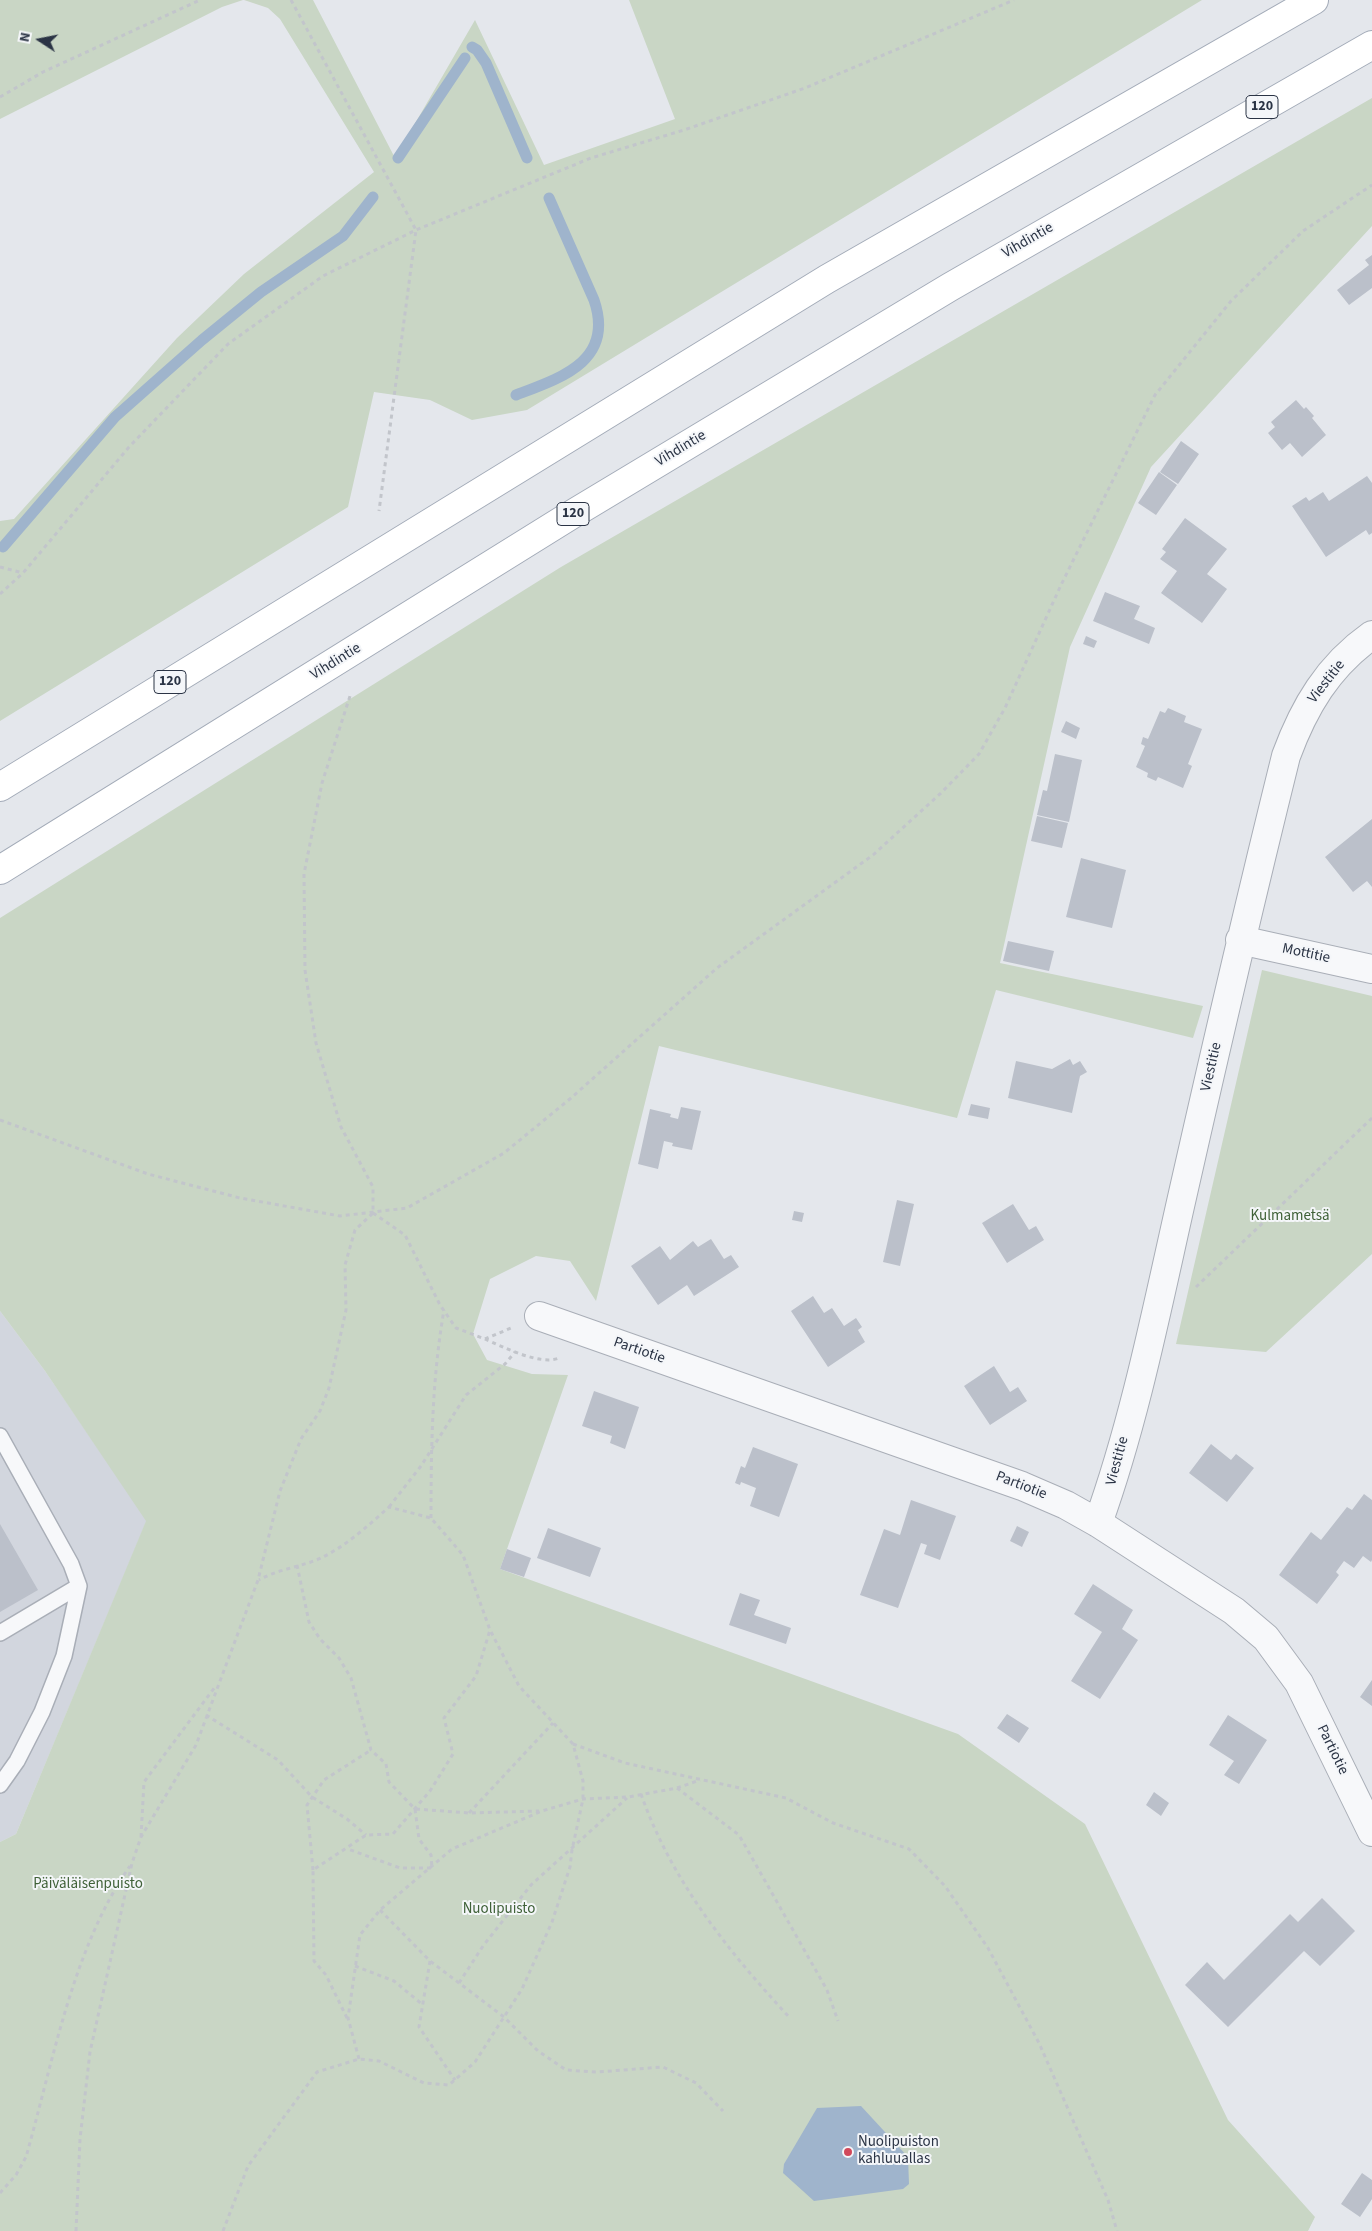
<!DOCTYPE html>
<html>
<head>
<meta charset="utf-8">
<style>
	body { margin:0 }
	#map { position:relative; width:1372px; height:2231px; overflow:hidden; background:#e4e7ec; font-family:"Source Sans 3",sans-serif }
	canvas { display:block }
	.north { position:absolute; left:15px; top:15px; width:50px; height:50px; -webkit-text-stroke:4px #f4f6f9; paint-order:stroke; rotate:281deg; font-size:14px; font-weight:700; line-height:20px; text-align:center; color:#2b3445 }
	.north::after { content:''; display:block; margin:auto; width:18px; height:22px; background:#2b3445; clip-path:polygon(50% 0,100% 100%,50% 72%,0 100%) }
</style>
</head>
<body>
<div id="map">
<canvas width="1372" height="2231"></canvas>
<div class="north">N</div>
</div>
<script>
const c = document.querySelector('canvas').getContext('2d');
c.lineJoin = 'round';
function fillPath(path, color) {
  c.fillStyle = color;
  c.fill(path, 'evenodd');
}
function trace(path, color, width, dash) {
  c.strokeStyle = color;
  c.lineWidth = width;
  c.lineCap = dash ? 'butt' : 'round';
  c.setLineDash(dash || []);
  c.stroke(path);
}
function write(font, color, halo, rows, align = 'center') {
  c.font = font + ' "Source Sans 3",sans-serif';
  c.lineWidth = 4;
  c.setLineDash([]);
  c.textBaseline = 'middle';
  c.strokeStyle = halo;
  c.fillStyle = color;
  for (const [text, x, y, turn = 0] of rows) {
    c.save();
    c.translate(x, y);
    c.rotate((+turn || 0) * Math.PI / 180);
    c.textAlign = isNaN(turn) ? turn : align;
    if (halo) c.strokeText(text, 0, 0);
    c.fillText(text, 0, 0);
    c.restore();
  }
}
const built = new Path2D(`
	M0,1311l45,60 102,149 -131,314 -16,8z`);
const green = new Path2D(`
	M0,0h243l-21,7 -222,112z
	M244,0h69l82,158 80,-138 69,145 131,-46 -46,-119h573l-675,410 -55,10 -42,-20 -56,-8 -26,115 -348,214v-200l14,-2 163,-181 67,-64 130,-102 -94,-153 -12,-11z
	M1372,98v128l-221,241 -81,180 -70,316 203,43 -10,32 -197,-48 -39,128 -298,-72 -63,255 -26,-40 -34,-5 -46,23 -17,55 14,26 45,14 36,1 -68,194 458,165 127,90 143,296 87,97 -7,14h-1308v-389l16,-8 130,-313 -101,-150 -45,-60v-393l561,-351z
	M1262,970l110,26v258l-106,98 -90,-8z`);
const water = new Path2D(`
	M861,2106l47,51 1,27 -6,5 -89,12 -31,-28 1,-9 33,-56z`);
const stream = new Path2D(`
	M472,47l5,3 9,13 41,95
	M398,158l67,-100
	M516,395c45,-17 99,-34 78,-95l-45,-102
	M3,547l112,-130 87,-77 59,-48 82,-56 30,-39`);
const building = new Path2D(`
	M1372,255v33l-23,17 -12,-15 32,-25 -4,-5z
	M1296,400l8,9 2,-2 8,9 -2,2 14,17 -24,22 -12,-14 -8,7 -14,-17 7,-6 -4,-5z
	M1181,441l18,13 -21,30 -18,-12z
	M1159,472l18,13 -21,30 -18,-12z
	M1367,476l5,7v50l-3,2 -3,-5 -40,27 -34,-51 14,-9 3,4 14,-9 6,9z
	M1185,518l42,31 -20,25 20,15 -25,34 -41,-30 16,-22 -17,-12 6,-7 -4,-3z
	M1105,592l35,14 -6,13 21,9 -6,16 -56,-23z
	M1086,636l11,5 -3,7 -11,-4z
	M1168,708l18,8 -2,6 18,7 -14,35 4,2 -9,22 -25,-11 -2,4 -9,-4 1,-4 -12,-6 9,-21 -4,-2 2,-7 5,2 12,-28 5,2z
	M1066,721l14,7 -4,11 -15,-7z
	M1055,754l27,6 -13,62 -32,-7 6,-25 4,1z
	M1037,816l31,7 -6,25 -31,-7z
	M1372,819v68l-5,-6 -14,11 -28,-35z
	M1081,858l45,12 -14,58 -46,-11z
	M1008,941l46,10 -5,20 -46,-10z
	M1070,1059l3,6 7,-4 7,11 -7,4 -8,37 -64,-15 8,-37 36,8z
	M971,1104l19,4 -2,11 -20,-4z
	M681,1107l20,4 -9,39 -20,-4 1,-3 -9,-2 -6,28 -20,-5 12,-55 21,5 -1,3 8,2z
	M897,1200l17,4 -14,62 -17,-4z
	M1013,1204l16,26 7,-4 8,14 -37,23 -25,-40z
	M794,1211l10,2 -2,9 -10,-2z
	M711,1239l13,20 7,-4 8,12 -45,29 -7,-11 -29,20 -27,-39 29,-20 10,14 23,-19 5,6z
	M813,1296l11,17 8,-5 12,18 12,-8 6,9 -4,3 7,12 -37,25 -37,-56z
	M994,1366l16,26 8,-5 9,14 -37,24 -26,-39z
	M594,1391l45,16 -14,42 -15,-6 2,-7 -30,-10z
	M1211,1444l20,16 5,-6 18,14 -27,34 -38,-29z
	M753,1447l45,17 -19,53 -29,-11 6,-18 -15,-6 -1,3 -5,-2 6,-17 4,2z
	M1364,1494l8,6v60l-1,2 -8,-6 -9,12 -10,-7 -8,11 3,3 -22,29 -38,-29 32,-43 10,8 26,-33 5,3z
	M911,1500l45,16 -16,44 -16,-6 3,-9 -6,-2 -23,65 -38,-13 24,-66 16,6z
	M0,1524l38,66 -38,22z
	M1017,1526l12,6 -7,15 -12,-6z
	M548,1528l53,20 -11,29 -53,-19z
	M507,1549l24,9 -7,19 -24,-8z
	M1093,1584l40,26 -11,19 16,11 -38,59 -29,-18 31,-49 -28,-18z
	M740,1593l20,7 -6,15 37,13 -5,16 -57,-19z
	M1372,1680v26l-12,-9z
	M1007,1714l22,14 -10,15 -22,-15z
	M1228,1715l39,25 -28,44 -15,-9 10,-14 -25,-16z
	M1154,1792l15,11 -8,13 -15,-11z
	M1322,1898l33,33 -35,35 -16,-15 -76,76 -43,-42 22,-23 17,18 66,-66 8,8z
	M1362,2173l10,7v19l-12,18 -19,-13z`);
const path = new Path2D(`
	M291,0l125,230 -37,281
	M0,97l43,-25 157,-72
	M0,567l23,6
	M0,594l23,-21 106,-126 99,-103 95,-68 93,-46 175,-72 93,-28 121,-42 209,-88
	M0,1120l148,54 92,24 100,18 67,-8 97,-55 67,-55 146,-130 156,-113 68,-62 38,-39 26,-46 56,-123 94,-190 76,-94 72,-70 69,-46
	M373,1213l32,22 35,70 16,23 29,11 26,-11
	M1196,1287l176,-169
	M485,1339c18,8 56,27 74,19
	M389,1507l32,-41 45,-71 39,-31 10,-12
	M431,1518c0,-70 1,-139 13,-208
	M297,1565l12,57 11,17 19,19 12,20 20,72 15,14 3,18 26,27 4,30 12,16 1,13h-32l-52,-19
	M206,1715l72,45 34,37 35,22 19,16
	M573,1744l52,19 161,35 47,25 76,26 36,37 43,62 51,95 69,157 9,31
	M677,1788l62,47 88,155 11,31
	M641,1794c30,86 87,157 148,223
	M416,1809l53,4 70,-2
	M469,1813l84,-90
	M141,1837l3,-55 71,-95
	M313,1870l-6,-65 17,-25 47,-30
	M380,1910l50,51 74,56 34,34 28,19 31,2 66,-5 33,16 27,28
	M430,1961l-11,66 36,53
	M355,1966l39,15 29,24
	M459,1983l24,-37 48,-61 96,-87
	M347,2018l-21,-43 -12,-14 -1,-91 53,-35 27,-1 37,-43 23,-37 -9,-36 32,-42 14,-46
	M359,2059l-11,-41 12,-83 20,-25 72,-61 90,-38 41,-12 45,-2 49,-9 23,-8
	M0,2193l16,-18 10,-18c27,-95 47,-210 104,-291
	M76,2231l4,-92 10,-87 42,-189 9,-26 55,-92 62,-165 22,-89 21,-52 19,-28 9,-23 17,-78 -1,-45 10,-35 18,-17v-26l-32,-60 -25,-84 -11,-73 -1,-96 18,-91 29,-90
	M223,2231l25,-65 69,-94 42,-13 20,2 45,22 25,2 26,-23 47,-73 30,-67 18,-55 2,-17 11,-51v-18l-10,-37 -54,-58 -29,-56 -27,-75 -32,-37 -42,-11c-20,18 -43,39 -68,51 -20,9 -43,11 -62,22`);
const service = new Path2D(`
	M0,1436l71,128 8,22 -15,70 -22,56 -25,49 -17,24
	M0,1633l79,-47`);
const minor = new Path2D(`
	M1240,940l132,29
	M539,1316l483,170 44,19 32,18 136,88 32,27 33,45 73,149
	M1098,1523c38,-106 60,-220 85,-330 33,-146 67,-292 103,-437 18,-49 42,-90 86,-121`);
const primary = new Path2D(`
	M0,787l827,-508 487,-279
	M0,870l571,-355 379,-228 422,-242`);
const markers = [
	[848,2152,5,"#d1495b"]
];
const shields = [
	[1262,107,32],
	[573,514,32],
	[170,682,32]
];
const shieldNames = [
	["120",1262,107],
	["120",573,514],
	["120",170,682]
];
const streetNames = [
	["Vihdintie",1028,241,-30],
	["Vihdintie",681,449,-31],
	["Vihdintie",336,662,-32],
	["Viestitie",1327,682,-52],
	["Mottitie",1306,954,12],
	["Viestitie",1212,1067,-77],
	["Partiotie",639,1351,19],
	["Viestitie",1118,1461,-75],
	["Partiotie",1021,1486,21],
	["Partiotie",1332,1750,64]
];
const parkNames = [
	["Kulmametsä",1290,1217],
	["Päiväläisenpuisto",88,1885],
	["Nuolipuisto",499,1910]
];
const poiNames = [
	["Nuolipuiston",858,2143],
	["kahluuallas",858,2160]
];
fillPath(built, '#d2d6de');
fillPath(green, '#c9d6c5');
fillPath(water, '#9fb4cc');
trace(stream, '#9fb4cc', 11);
fillPath(building, '#bbc0ca');
trace(service, '#a9aeb7', 18);
trace(minor, '#a9aeb7', 30);
trace(primary, '#a3abb8', 30);
trace(path, '#c2c5cb', 3, [4, 4]);
trace(service, '#f7f8fa', 15);
trace(minor, '#f7f8fa', 28);
trace(primary, '#fff', 28);
for (const [x, y, r, color] of markers) {
  const dot = new Path2D();
  dot.arc(x, y, r, 0, 2 * Math.PI);
  c.fillStyle = color;
  c.fill(dot);
  trace(dot, '#f4f6f9', 2);
}
for (const [x, y, w] of shields) {
  const box = new Path2D();
  box.roundRect(x - w / 2, y - 11.5, w, 23, 4);
  c.fillStyle = '#f4f6f9';
  c.fill(box);
  trace(box, '#2b3445', 1);
}
write('bold 14px', '#2b3445', null, shieldNames);
write('15px', '#2b3445', '#f4f6f9', streetNames);
write('15px', '#3f6138', '#f4f6f9', parkNames);
write('15px', '#2b3445', '#f4f6f9', poiNames, 'left');
</script>
</body>
</html>
